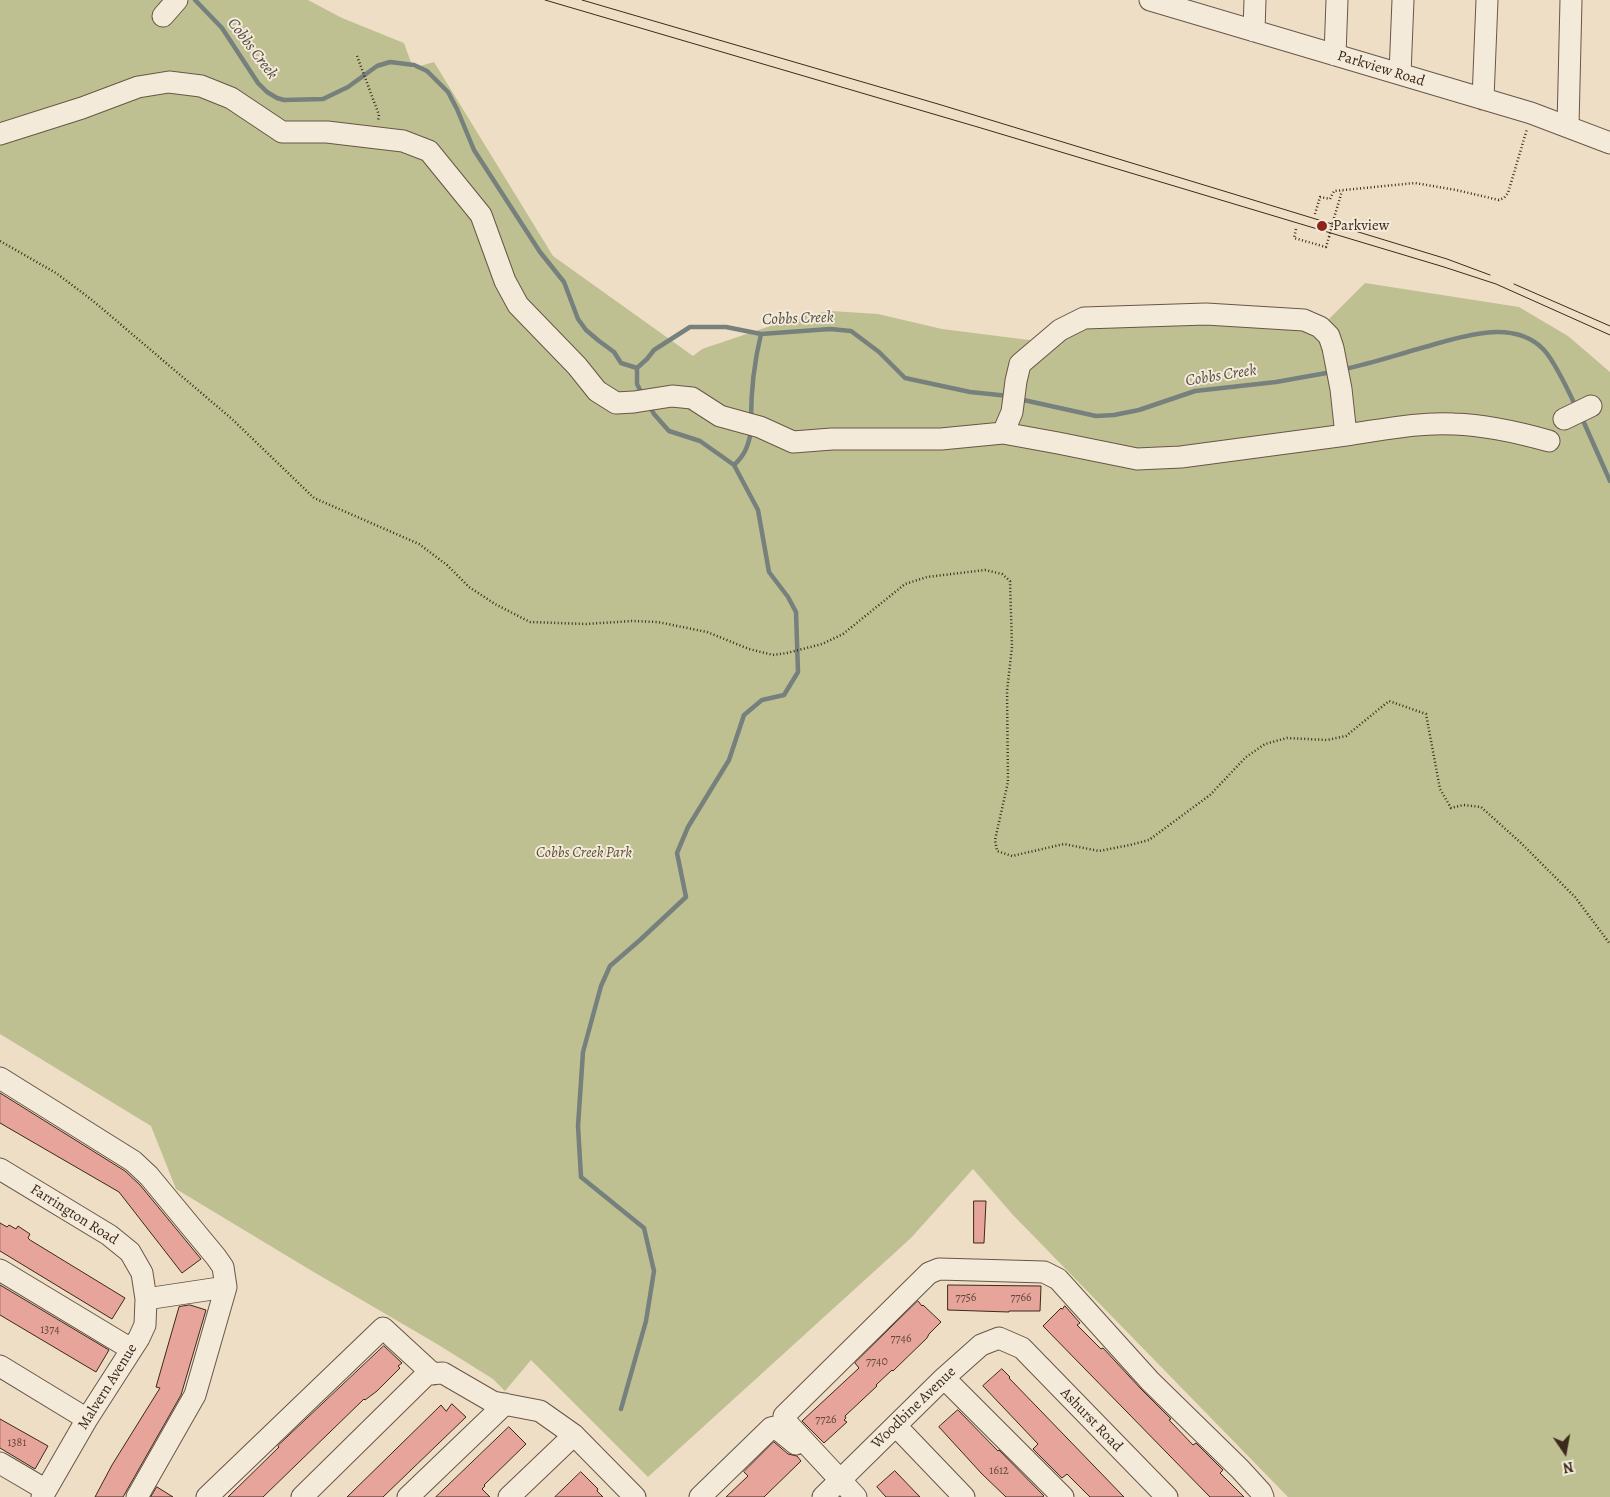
<!DOCTYPE html>
<html>
<head>
<meta charset="utf-8">
<style>
	body { margin:0 }
	#map { position:relative; width:1610px; height:1497px; overflow:hidden; background:#eedec6; font-family:Alegreya,serif }
	canvas { display:block }
	.north { position:absolute; left:1540px; top:1427px; width:50px; height:50px; -webkit-text-stroke:4px #f4eada; paint-order:stroke; rotate:168deg; font-size:14px; font-weight:700; line-height:20px; text-align:center; color:#3c291c }
	.north::after { content:''; display:block; margin:auto; width:18px; height:22px; background:#3c291c; clip-path:polygon(50% 0,100% 100%,50% 72%,0 100%) }
</style>
</head>
<body>
<div id="map">
<canvas width="1610" height="1497"></canvas>
<div class="north">N</div>
</div>
<script>
const c = document.querySelector('canvas').getContext('2d');
c.lineJoin = 'round';
function fillPath(path, color) {
  c.fillStyle = color;
  c.fill(path, 'evenodd');
}
function trace(path, color, width, dash) {
  c.strokeStyle = color;
  c.lineWidth = width;
  c.lineCap = dash ? 'butt' : 'round';
  c.setLineDash(dash || []);
  c.stroke(path);
}
function write(font, color, halo, rows, align = 'center') {
  c.font = font + ' Alegreya,serif';
  c.lineWidth = 4;
  c.setLineDash([]);
  c.textBaseline = 'middle';
  c.strokeStyle = halo;
  c.fillStyle = color;
  for (const [text, x, y, turn = 0] of rows) {
    c.save();
    c.translate(x, y);
    c.rotate((+turn || 0) * Math.PI / 180);
    c.textAlign = isNaN(turn) ? turn : align;
    if (halo) c.strokeText(text, 0, 0);
    c.fillText(text, 0, 0);
    c.restore();
  }
}
const green = new Path2D(`
	M0,0h308l34,18 62,25 9,25 21,-6 119,194 140,100 9,-7 98,-33 31,-5 47,3 64,15 95,12 41,-25 178,-9 60,25 49,-49 154,24 49,29 42,36v1125h-322l-275,-282 -40,-46 -62,69 -263,239 -117,-117 -26,31 -12,-12 -56,-35 -125,-73 -136,-82 -25,-63 -151,-92z`);
const stream = new Path2D(`
	M195,0l27,28 36,55 9,9 10,6 7,2 39,-1 25,-12 29,-21 13,-4 24,3 13,6 21,21 9,17 17,41 66,102 24,30 14,37 8,11 13,11 15,11 7,11 16,5 10,-9 7,-9 36,-23h36l35,7 69,-5 21,2 28,21 26,26 65,14 39,4
	M637,368v16l5,10
	M1344,369c25,-5 49,-13 74,-20 37,-10 94,-33 126,1 11,12 25,42 32,57
	M1019,399l77,17 18,-1 25,-5 56,-19 81,-9 56,-10
	M1581,416l29,65
	M751,419c0,-29 3,-56 10,-85
	M734,465c11,-10 14,-19 17,-33
	M621,1409l25,-88 8,-50 -10,-43 -63,-51 -3,-51 5,-74 18,-66 9,-20 30,-26 46,-43 -9,-44 11,-26 41,-67 15,-45 18,-15 22,-5 14,-23 -2,-60 -8,-15 -19,-25 -11,-62 -24,-45 -34,-24 -31,-10 -15,-17 -5,-9`);
const building = new Path2D(`
	M0,1093l125,78 15,14 61,74 -19,14 -63,-81 -119,-69z
	M974,1201h12l-2,42h-10z
	M0,1223l7,4 2,-2 7,4 2,-3 12,8 -2,4 2,2 95,58 -13,21 -112,-68z
	M0,1285l109,65 -13,22 -96,-57z
	M948,1285l93,1 -1,25h-31v1l-61,-2z
	M918,1301l4,5 1,-1 18,17 -12,12 -2,4 -34,33 -1,-1 -16,15 1,1 -32,30 1,2 -2,2 3,2 -23,21 -22,-22 57,-53 -4,-5z
	M190,1305l16,5 -25,85 -58,102h-28l17,-32 48,-77 -4,-1 23,-80z
	M1065,1306l15,17 -3,2 24,24 2,-1 38,41 30,30 -2,1 24,25 3,-2 27,27 -3,3 24,24h-34l-167,-171 18,-18 1,1z
	M384,1346l18,17 -4,3 2,2 -23,23 -12,9 -1,-1 -101,98h-35l51,-50 -1,-1z
	M1002,1369l8,8 -1,1 115,119h-34l-23,-23 -5,4 -29,-29 5,-5 -55,-58z
	M452,1404l14,13 -83,80h-36l94,-92 5,6z
	M958,1410l40,41 1,-1 45,46 -2,1h-36l-24,-23 -43,-47z
	M0,1419l48,27 -13,23 -35,-21z
	M509,1427l17,17 -42,41 1,1 -3,3 8,8h-54z
	M774,1442l14,12 9,2 4,5 -37,36h-38l22,-21 -4,-4z
	M895,1471l25,26h-34l-9,-10z
	M581,1472l17,17 -1,2 6,6h-48z
	M157,1487l16,10h-22z`);
const path = new Path2D(`
	M357,56l22,59 -1,6
	M1315,214l5,-17 10,2 4,-8 81,-8 41,7 43,10 5,-2 4,-5 19,-64
	M1334,218l8,-27
	M1296,229l-2,9 32,9 3,-10
	M0,241l56,32 36,27 140,119 82,79 105,46 28,21 22,22 26,17 35,18 56,2 46,-3 26,1 49,10 42,17 24,6 14,-2 35,-9 21,-10 62,-50 22,-7 58,-7 17,4 8,7 2,66 -5,44 1,91 -13,58 2,11 15,5 52,-12 35,7 31,-6 19,-5 61,-45 36,-38 19,-13 22,-6 40,2 19,-4 43,-35 37,13 14,75 11,19 12,-3 18,2 40,36 54,54 35,47`);
const minor = new Path2D(`
	M1150,0l381,113 79,30
	M163,16l14,-16
	M1254,31l1,-31
	M1335,55l2,-55
	M1400,74l3,-74
	M1483,99l4,-99
	M1568,126l3,-126
	M0,134l82,-26 56,-21 31,-5 32,4 30,12 51,34h45l76,9 26,10 52,64 24,66 13,24 59,61 20,25 19,12 18,-1 38,-6 20,2 28,18 40,11 33,15 39,-3h109l62,-6 9,-21 4,-31 4,-17 40,-34 24,-12 122,-4 98,6 16,7 9,9 4,12 8,41 5,46 -165,22 -44,2 -79,-16 -55,-10
	M1564,419l27,-13
	M1346,435c36,-5 72,-13 108,-11 32,1 63,8 95,17
	M0,1078l133,83 16,15 67,81 7,10 3,20
	M0,1169l109,66 21,17 12,21 4,26 -1,26 -6,13 -52,81 -45,78
	M0,1270l131,79
	M0,1366l87,53
	M944,1378l119,119
	M896,1426l68,71
	M0,1463l46,27
	M137,1497l58,-102 31,-108 -80,12
	M207,1497l176,-169 50,46
	M302,1497l125,-123 16,-1 50,29 47,9 34,24 61,62
	M408,1497l97,-93
	M509,1497l65,-62
	M700,1497l71,-69 4,-1 21,17
	M823,1497l121,-119 37,-33 18,-7 23,10 145,149
	M856,1497l-67,-72 -5,-9 145,-143 10,-4 105,3 14,7 92,102 90,88 21,23 2,5`);
const tram = new Path2D(`
	M545,0l436,128 463,139 52,17 114,51
	M582,0l356,104 509,155 43,16
	M1514,284l96,42`);
const pathBridge = new Path2D(`
	M1329,237l5,-19`);
const markers = [
	[1322,226,6,"#8f2418"]
];
const numberNames = [
	["7756",966,1298],
	["7766",1021,1298],
	["1374",50,1330],
	["7746",901,1339],
	["7740",877,1362],
	["7726",826,1420],
	["1381",17,1443],
	["1612",999,1471]
];
const streetNames = [
	["Parkview Road",1381,69,17],
	["Farrington Road",74,1215,32],
	["Malvern Avenue",108,1387,-58],
	["Woodbine Avenue",914,1408,-44],
	["Ashurst Road",1091,1420,46]
];
const poiNames = [
	["Parkview",1333,226]
];
const parkNames = [
	["Cobbs Creek Park",584,853]
];
const waterNames = [
	["Cobbs Creek",252,49,53],
	["Cobbs Creek",798,319,-2],
	["Cobbs Creek",1221,376,-9]
];
fillPath(green, '#bfc091');
trace(stream, '#76807d', 4.5);
fillPath(building, '#e6a49b');
trace(building, '#3c291c', 1);
trace(minor, '#685646', 23);
trace(path, '#3c291c', 2.5, [1, 2.5]);
trace(minor, '#f4eada', 21);
trace(tram, '#3c291c', 1);
trace(pathBridge, '#3c291c', 2.5, [1, 2.5]);
for (const [x, y, r, color] of markers) {
  const dot = new Path2D();
  dot.arc(x, y, r, 0, 2 * Math.PI);
  c.fillStyle = color;
  c.fill(dot);
  trace(dot, '#f4eada', 2);
}
write('12px', '#66483c', null, numberNames);
write('15px', '#3c291c', '#f4eada', streetNames);
write('15px', '#3c291c', '#f4eada', poiNames, 'left');
write('italic 15px', '#5d4f39', '#f4eada', parkNames);
write('italic 16px', '#544d44', '#f4eada', waterNames);
</script>
</body>
</html>
